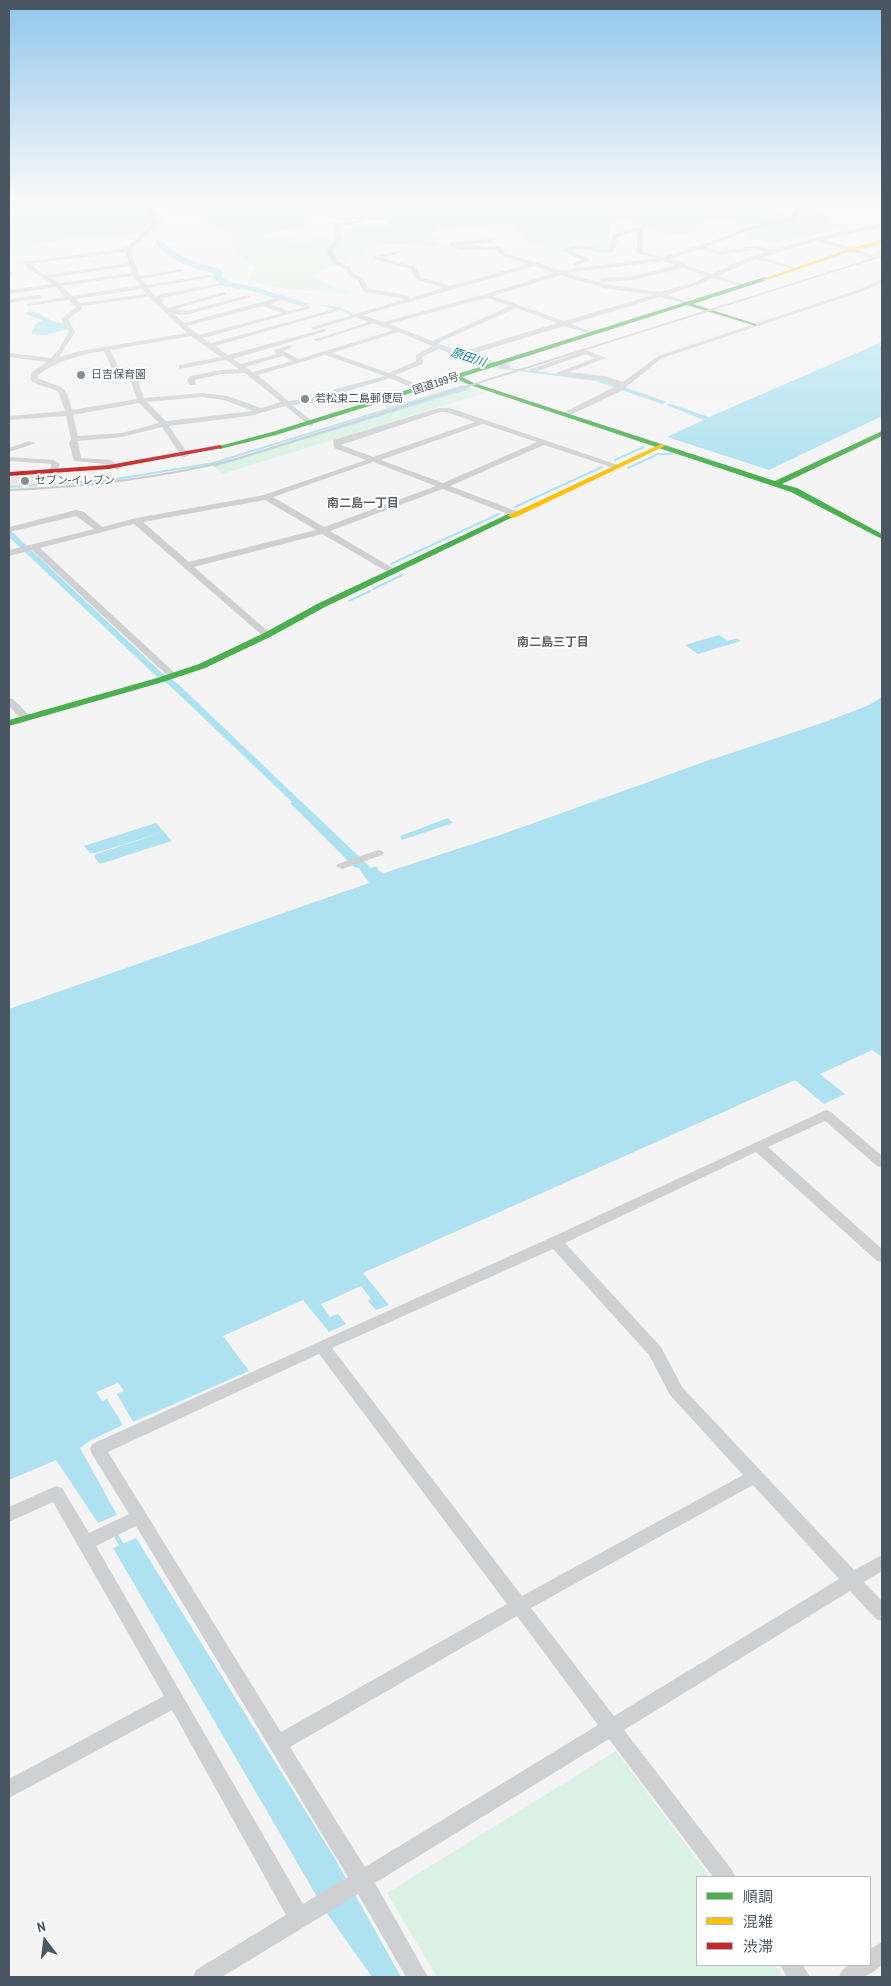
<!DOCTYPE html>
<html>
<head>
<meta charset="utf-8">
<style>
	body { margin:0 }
	#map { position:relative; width:891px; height:1986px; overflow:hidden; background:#f4f4f4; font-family:"Archivo Narrow","Noto Sans JP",sans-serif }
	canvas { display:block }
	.frame { position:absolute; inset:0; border:10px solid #4a5661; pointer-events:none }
	.legend { position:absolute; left:696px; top:1876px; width:175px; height:90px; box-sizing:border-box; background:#fff; border:1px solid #b7bbc0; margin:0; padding:6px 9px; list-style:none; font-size:15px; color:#4a5661 }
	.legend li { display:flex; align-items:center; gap:10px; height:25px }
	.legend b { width:25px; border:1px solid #b7bbc0 }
	.north { position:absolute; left:20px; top:1916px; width:50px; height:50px; -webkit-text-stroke:4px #fff; paint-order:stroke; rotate:345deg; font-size:14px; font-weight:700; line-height:20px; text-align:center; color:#4a5661 }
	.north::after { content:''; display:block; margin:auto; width:18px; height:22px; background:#4a5661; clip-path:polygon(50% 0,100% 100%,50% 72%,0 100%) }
</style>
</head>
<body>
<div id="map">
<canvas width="891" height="1986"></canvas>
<div class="frame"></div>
<ul class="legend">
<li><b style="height:6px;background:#4caf50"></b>順調</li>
<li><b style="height:6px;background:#ffc107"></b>混雑</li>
<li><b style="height:6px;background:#c62828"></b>渋滞</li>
</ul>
<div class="north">N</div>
</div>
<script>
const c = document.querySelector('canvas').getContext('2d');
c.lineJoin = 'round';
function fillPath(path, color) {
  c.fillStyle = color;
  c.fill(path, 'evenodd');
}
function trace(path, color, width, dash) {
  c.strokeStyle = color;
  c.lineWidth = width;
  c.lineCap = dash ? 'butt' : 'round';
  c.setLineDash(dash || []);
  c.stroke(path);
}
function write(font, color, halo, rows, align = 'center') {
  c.font = font + ' "Archivo Narrow","Noto Sans JP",sans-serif';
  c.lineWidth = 4;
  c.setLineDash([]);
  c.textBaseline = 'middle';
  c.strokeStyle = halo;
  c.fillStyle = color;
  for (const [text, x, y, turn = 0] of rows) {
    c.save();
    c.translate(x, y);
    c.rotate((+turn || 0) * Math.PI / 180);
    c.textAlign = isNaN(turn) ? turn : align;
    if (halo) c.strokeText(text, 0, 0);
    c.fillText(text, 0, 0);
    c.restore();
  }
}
const commercial = new Path2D(`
	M41,476l-1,9 -31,1v-9z`);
const green = new Path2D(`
	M9,201h148l1,10 5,7 -4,12 -21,4 -65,3 -64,14z
	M176,201h620l-10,1 -10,6 7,8h18l19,-8 16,19 -5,4 -58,12 -26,-7 -3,-11 -16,-6 -32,5 -2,10h-28l-39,-13 -17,2v15l6,11 -19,5 -14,-9 -33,4 -21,-6 -18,-18 -73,2 -8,8 14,13 -26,-3 -38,-1 -70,32 23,11 22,5 -8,2 -58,-5 -42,-8 8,-13 -22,-19 -2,-14 -33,-21 -28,-2zM318,216l28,4h40l6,5 -13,3h-53l3,8 -31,9 -9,-8 -22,2 -3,-2 2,-4 38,-6 7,-9z
	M470,388l15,5 -263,81 -8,-8z
	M616,1751l94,126h-13v88h78l9,12h-347l-50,-84z`);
const water = new Path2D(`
	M284,297c6,3 12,6 19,7 16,2 38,-1 51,11l145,52 102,12 66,23 -5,2 -66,-23 -101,-13 -44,-14 -45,-19 -54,-19 -8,-5 -26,-6 -20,-1 -16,-6z
	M29,311c13,2 24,13 35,12l5,6 -24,6 -14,-1 4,-9 7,-5 -17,-6z
	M882,342l-3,4 3,1v69l-113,54 -102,-33 37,-17 -38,-15 5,-1 38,13z
	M9,529l153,144 16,11 193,184 5,-2 3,5 5,2 119,-39 201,-72 121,-40 44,-17 13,-8v360l-10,-7 -52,24 25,20 -21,10 -29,-24 -432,193 26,32 -13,5 -8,-9 3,-2 -10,-13 -40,18 9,13 8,-3 8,10 -17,8 -26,-32 -80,36 26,35 -116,51 -16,-28 7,-3 -6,-8 -22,9 6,9 5,-2 16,26 -32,15 -11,8 37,67 -19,8 -42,-63 -47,20v-471l360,-126 -10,-15 -5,-1 -64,-64 2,-1 -123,-117 -14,-10 -146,-138z
	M719,635l9,6 9,-3 4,3 -43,13 -13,-9z
	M448,818l5,5 -51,17 -2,-4z
	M156,823l8,9 -69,21h-5l-6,-7z
	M164,832l8,9 -72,23 -6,-7 2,-3z
	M136,1538l198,319 67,120h-29l-46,-65 -213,-364z`);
const streamFar1 = new Path2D(`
	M615,460l29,-13
	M210,464l253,-78
	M214,466l255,-78
	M628,468l30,-14h14
	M9,487l101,-7 98,-16
	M515,507l87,-40
	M391,564l108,-50
	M373,589l29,-14
	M349,601l21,-10`);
const stream = new Path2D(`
	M115,1534l8,13`);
const river = new Path2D(`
	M156,240h6c16,19 37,24 60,29v8l7,5 26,5 54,17 -5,3 -53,-16 -28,-5 -10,-8 1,-5c-22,-4 -43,-12 -58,-29z`);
const street = new Path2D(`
	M149,201h6l1,5 -4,5 8,10 -29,29 7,24 2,2 41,-7 3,2 -42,8 4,6 63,-10 3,2 -64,11 8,9 5,-3 61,-11v2l-59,13 2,2 -4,2 7,6 56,-16 3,2 -52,15 11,2 62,-16 3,2 -65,18 -12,-1 10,9 96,-26 3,2 -1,1 -12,4 19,7 19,-5 3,2 -108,30 8,5 124,-34 5,1 -125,36 13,9 96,-26 3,2 -94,28 8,5 36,-10 -4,-3 2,-1 15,-5 3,2 -10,4 16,8 95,-29 -20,-7 -56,18 -5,-1 56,-18 -13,-5 -42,13 -3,-2 1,-1 94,-28 -42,-7 -6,-12 -8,-4 -4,-7 -13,-5 -7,-13 10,-11 -2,-12 3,-4 23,-4 3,2 -23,6 2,12 -10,11 6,11 12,5 4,7 9,4 6,11 38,6 3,3 33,-10 -27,-9 -5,-10 -37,-10v-2l25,-6v2l-16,5 33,9 5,10 29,9 78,-22 -27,-9 -5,-5 -36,-1 -12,-4 2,-3 45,-3 -2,3 -33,3 40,2 5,6 56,17 95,-12 -19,-5v-22l-19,6 -4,14 -4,2 -29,-4 -11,1 21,10 -16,6 -3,-2 10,-4 -19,-9 1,-3 17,-3 27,5 5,-15 13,-6 16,-1 1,24 21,5 64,-21 20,-9 41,-8 4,-7 5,-3 42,-8h7l-9,4 -35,6 -5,3 -1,4 -4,3 -41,8 -47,18 14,4 37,-5 16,4 46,-13 64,-14v4l-58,12 46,15 12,-3v4l-12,3 -52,-17 -55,16 33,11v2l-40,-11 -38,17 26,9v2l-31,-9 -16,7 -30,10 24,8v2l-31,-8 -89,27 24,9v2l-31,-9 -95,29 41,10 1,2 -4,2 -49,-13 -19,-7 -17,8 1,7 -28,11 29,12v4h-6l-28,-13 -49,15 -12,8 -37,4 21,17v4h-3l-25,-20 -35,10 -81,10 20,29 -4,2h-3l-20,-30 -40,10 -44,4 3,17 30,2 10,8 -4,2 -11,-6 -32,-3 -5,-18 2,-4 -5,-23 -57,4v-4l56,-5 -7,-20 -24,-8 -4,-4 2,-7 15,-10 -38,-5v-4l42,5 8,-9 10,-17 -8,-13 15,-12 -7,-7 -40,6 -3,-2 39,-7 -9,-10 -47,7v-4l43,-6 -26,-17 -3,-5 103,-14 28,-27 -8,-10 4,-5zM699,249l20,6 37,-5 9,2 -19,6 -34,16 -42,-15zM126,252l3,11 -84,12 -15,-11zM663,261l13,4 -42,11 -32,2 -3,2 3,2 32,-2 49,-12 24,8 -14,7 -33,9 -56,-8 -37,-11zM130,266l1,7 -72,10 -9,-5zM535,266l19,7 -72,22 -99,27 -20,-7zM561,275l42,13 50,7 -89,26 -71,-25zM133,276l7,9 -68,11 -10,-10zM142,289l4,5 -66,9 -4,-4zM149,297l38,36 -106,18 -22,6 16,-25 -7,-13 14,-10v-3zM487,298l23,8 -78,35 -43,-17zM263,306l19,7 -83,22 -12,-9zM516,308l41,15 -96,29 -23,-9zM399,332l34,14 -17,9v6l-27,12 -57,-20zM191,336l30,21 -42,8v4l47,-9 13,9 -18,1 -31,6 -3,4 3,5h6l-1,-5 26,-6 24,-1 36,29 -20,6 -33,-12 -26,-3 -58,5 -7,-19 -18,-11 -9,-18zM104,351l9,20 18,11 6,17 -65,11c-7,-30 -10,-20 -34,-32v-3c20,-15 41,-20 66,-24zM325,355l60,21 -50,13 -11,8 -36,4 -30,-26zM283,356l9,5 -39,11 -8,-5zM202,397l22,3 29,11 -87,10 -19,-19zM139,403l20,20 -37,10 -44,3 -5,-21z
	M9,269l3,4 -3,2z
	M882,279v4l-18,8 -202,67 -41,33 -53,25 -7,-2 57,-29 -15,-5 -38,-4 -9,-3 39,-15 -9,-4 -51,18 -7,-2 58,-20 20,8 -37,14 35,4 19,6 35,-26 202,-67z
	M39,295l3,2 -1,1 -32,5v-4z
	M439,408h11l171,58 -7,2 -70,-23 -94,41 69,26v4h-6l-70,-27 -113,42 66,39 1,2 -4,3 -71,-41 -128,33 76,66v4h-6l-130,-113 -94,24 136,126v4h-6l-138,-128 -23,6v-6l85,-21 -18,-13 -66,16 -1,-5 67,-17 8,2 18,15 34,-9 128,-23 102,-35 -32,-12 -1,-8zM440,412h6l29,10 -102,35 -32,-12zM483,424l54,18 -94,41 -62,-23zM373,462l63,24 -112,41 -51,-30zM265,500l51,30 -127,32 -46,-40z
	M29,441l7,2 -27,9v-4z
	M9,457l45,3 6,4 -5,11h-3l-4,-2 4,-9 -43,-3z
	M9,698l4,1 17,17v4h-8l-13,-14z
	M378,850l4,1 2,2 -2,2 -40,14 -6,-3 2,-2z
	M826,1110l5,2 51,44v12l-5,-2 -52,-45 -57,26 114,102v13l-5,-1 -121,-109 -191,91 96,104 21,40 172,183 28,-15v16l-18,11 18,19v20l-6,-2 -26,-28 -226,139 108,140 3,7h-22l-104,-138 -234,144 53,94h-22l-48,-83 -136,83h-29l3,-7 90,-55 -114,-205 -163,88v-19l155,-83 -111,-194 -44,20v-15l47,-21 6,2 27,45 40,-19 -37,-60 -2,-5 2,-5 458,-206zM553,1249l96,106 21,40 73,80 -221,121 -190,-248zM319,1354l188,250 -226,128 -173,-280zM753,1485l86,94 -225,137 -83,-108zM136,1526l212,351 -45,27 -207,-358zM517,1616l81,109 -233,142 -75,-120z
	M882,1942v23c-17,15 -22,12 -43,12 5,-15 17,-12 31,-12v-16z
	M780,1965h23l7,12h-23z`);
const fast = new Path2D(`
	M765,277l2,3 -74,24 63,20v2l-69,-21 -225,72 12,6 301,98 107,-50v5l-100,48 15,4 85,46v5l-91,-47 -321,-107 -14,-6 -180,56 -56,14 -4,-2 56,-15 179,-56v-2h6z
	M508,514l7,2 -190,91 -55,30 -65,31 -42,14 -154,44v-6l148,-42 42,-14 65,-31 55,-30z`);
const slow = new Path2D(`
	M882,240v4l-29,7 -86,29 -5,-1 87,-30z
	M661,444l4,2 -2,1 -149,71 -7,-2z`);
const jam = new Path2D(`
	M220,445l2,1v2l-113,21 -100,7v-4l100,-7z`);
const rail = new Path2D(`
	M9,490c76,-3 150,-12 224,-30l649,-204`);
const markers = [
	[81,375,5,"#868d94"],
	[305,399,5,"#868d94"],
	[25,481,5,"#868d94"]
];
const farPoinames = [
	["日吉保育園",91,375],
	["若松東二島郵便局",315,399],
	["セブン-イレブン",35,481]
];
const farStreetnames = [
	["国道199号",436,384,-18]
];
const farWaternames = [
	["原田川",468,358,18]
];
const farNeighbourhoodnames = [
	["南二島一丁目",363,504],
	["南二島三丁目",553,643]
];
fillPath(commercial, '#e8e7e3');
fillPath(green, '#d9f2e3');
fillPath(water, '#aee2f0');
trace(streamFar1, '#aee2f0', 2);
trace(stream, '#aee2f0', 4.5);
fillPath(river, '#aee2f0');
fillPath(street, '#ced0d2');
fillPath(fast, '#4caf50');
fillPath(slow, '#ffc107');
fillPath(jam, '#c62828');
trace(rail, '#c9cacc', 2);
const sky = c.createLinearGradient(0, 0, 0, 479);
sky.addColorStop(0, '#91c6eb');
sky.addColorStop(0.42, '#fafafa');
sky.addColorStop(1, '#fafafa00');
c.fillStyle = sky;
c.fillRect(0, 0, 891, 479);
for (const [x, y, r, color] of markers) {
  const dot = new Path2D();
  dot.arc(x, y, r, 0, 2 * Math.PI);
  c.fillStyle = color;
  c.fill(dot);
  trace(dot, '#fff', 2);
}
write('11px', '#4a5661', '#fff', farPoinames, 'left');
write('11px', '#4a5661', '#fff', farStreetnames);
write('italic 12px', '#0c7c9b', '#fff', farWaternames);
write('bold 12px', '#5f6368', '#fff', farNeighbourhoodnames);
</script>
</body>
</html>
